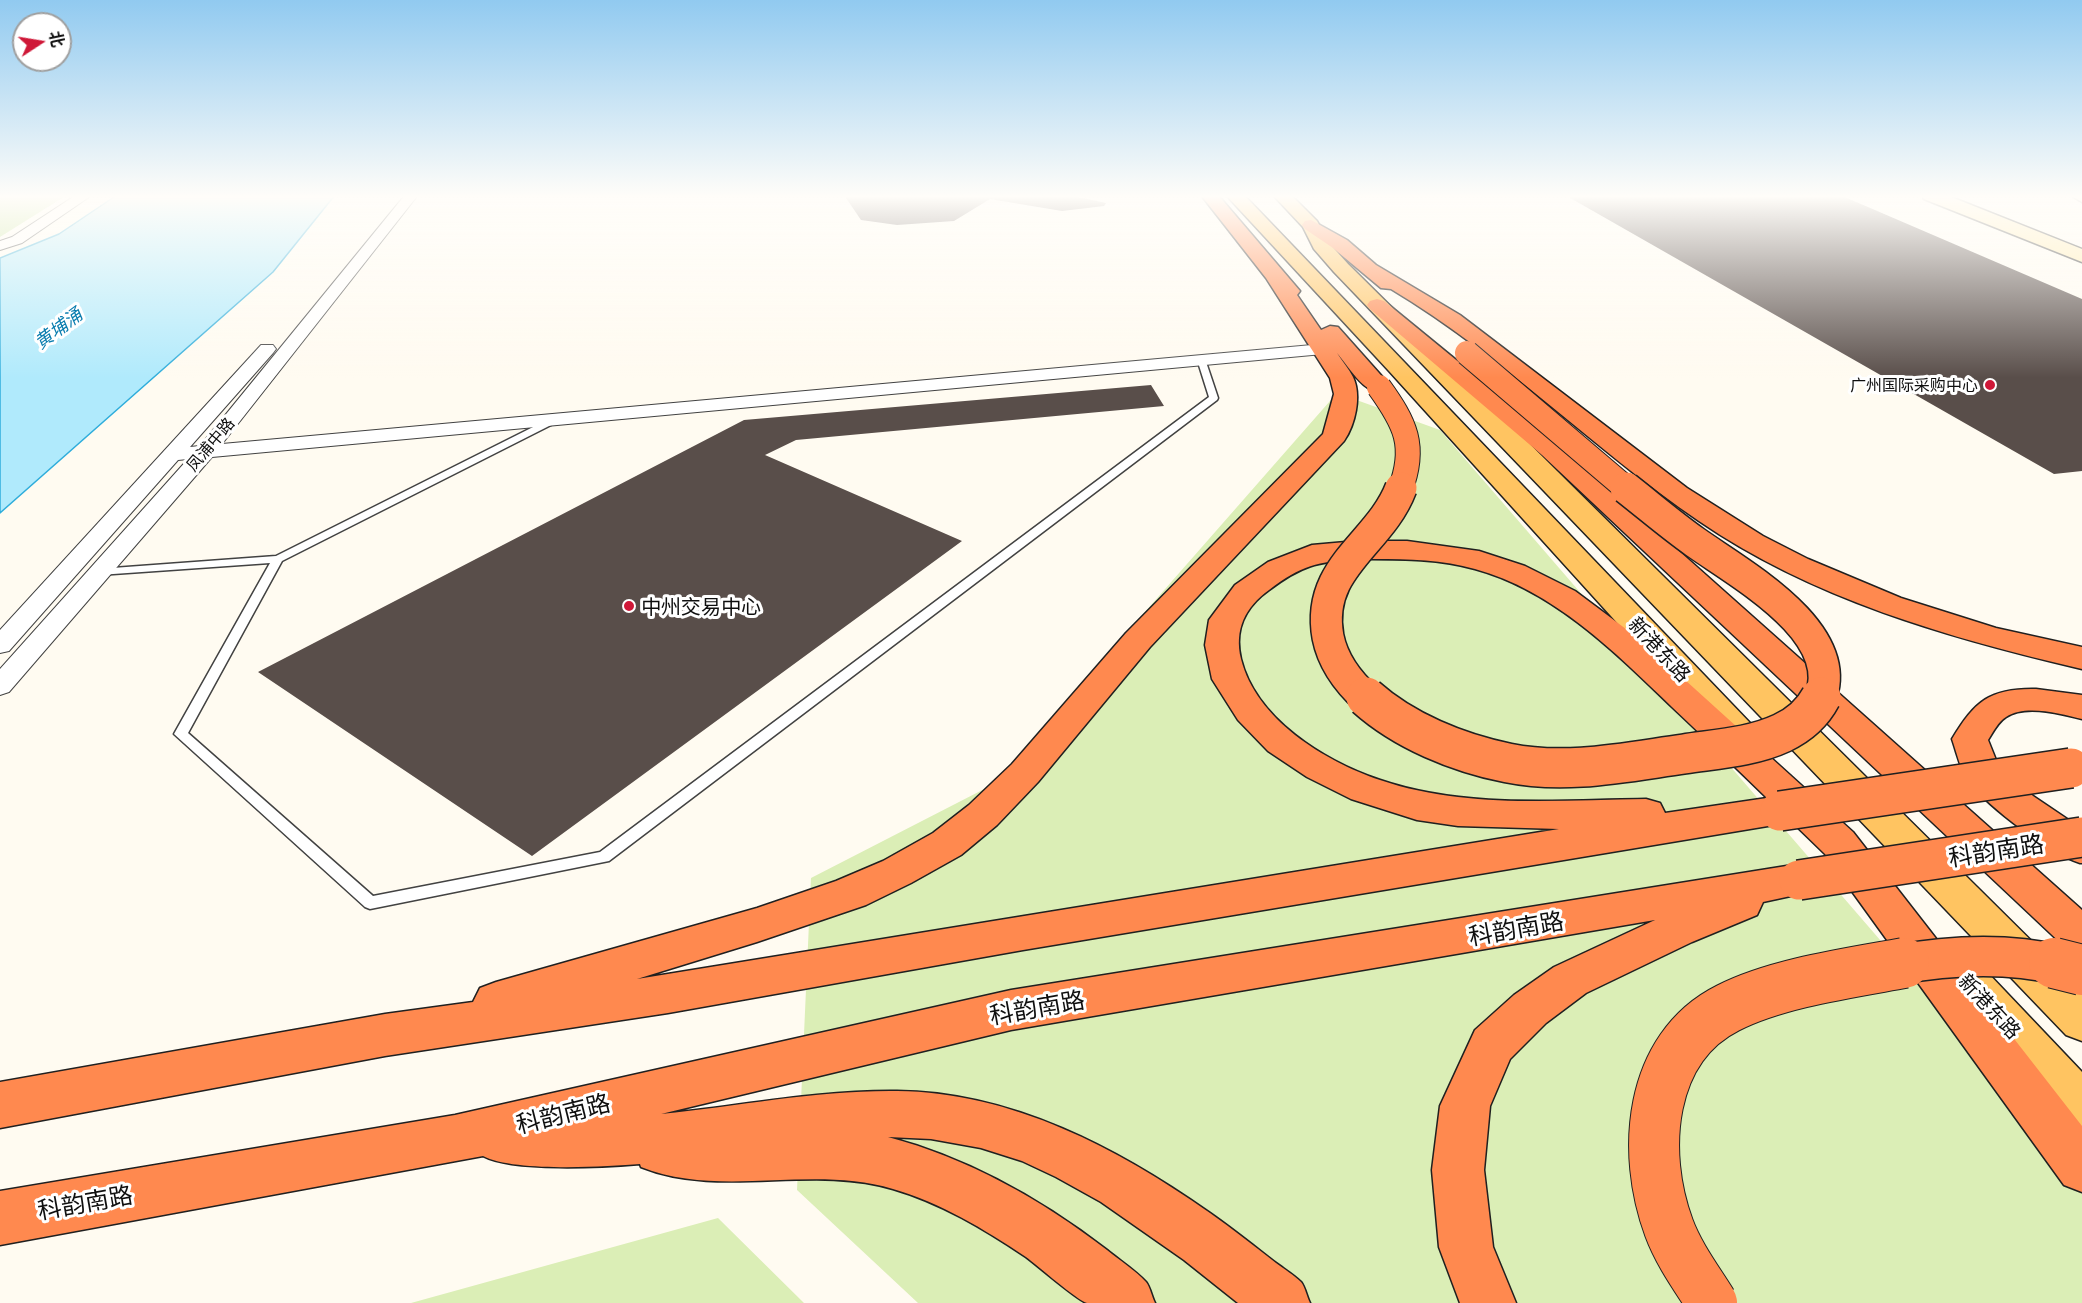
<!DOCTYPE html>
<html>
<head>
<meta charset="utf-8">
<style>
	body { margin:0 }
	#map { position:relative; width:2082px; height:1303px; overflow:hidden; background:#fffbf1; font-family:Georgia,"Noto Sans SC",serif }
	canvas { display:block }
	.north { position:absolute; left:12px; top:12px; width:60px; height:60px; box-sizing:border-box; background:#fff; border:2px solid #9f9f9f; border-radius:50%; rotate:78deg; font-size:16px; font-weight:700; line-height:24px; text-align:center; color:#0f0f0f }
	.north::after { content:''; display:block; margin:auto; width:21px; height:27px; background:#cf1838; clip-path:polygon(50% 0,100% 100%,50% 72%,0 100%) }
</style>
</head>
<body>
<div id="map">
<canvas width="2082" height="1303"></canvas>
<div class="north">北</div>
</div>
<script>
const c = document.querySelector('canvas').getContext('2d');
c.lineJoin = 'round';
function fillPath(path, color) {
  c.fillStyle = color;
  c.fill(path, 'evenodd');
}
function trace(path, color, width, dash) {
  c.strokeStyle = color;
  c.lineWidth = width;
  c.lineCap = dash ? 'butt' : 'round';
  c.setLineDash(dash || []);
  c.stroke(path);
}
function write(font, color, halo, rows, align = 'center') {
  c.font = font + ' Georgia,"Noto Sans SC",serif';
  c.lineWidth = 6;
  c.setLineDash([]);
  c.textBaseline = 'middle';
  c.strokeStyle = halo;
  c.fillStyle = color;
  for (const [text, x, y, turn = 0] of rows) {
    c.save();
    c.translate(x, y);
    c.rotate((+turn || 0) * Math.PI / 180);
    c.textAlign = isNaN(turn) ? turn : align;
    if (halo) c.strokeText(text, 0, 0);
    c.fillText(text, 0, 0);
    c.restore();
  }
}
const green = new Path2D(`
	M1337,393l103,37 642,744v129h-1164l-121,-113 14,-312 183,-94z
	M718,1218l86,85h-393z`);
const forest = new Path2D(`
	M0,195h67l-67,42z`);
const water = new Path2D(`
	M117,195h218l-62,77 -273,241v-255l59,-24z`);
const building = new Path2D(`
	M844,195h224l38,8 -2,3 -42,5 -72,-12 -36,22 -57,4 -36,-5z
	M1565,195h275l242,104v172l-28,3z
	M1151,385l13,21 -368,34 -31,15 197,86 -430,315 -274,-184 486,-252z`);
const lane = new Path2D(`
	M1198,357l7,2 13,39 -1,2 -608,461 -239,48 -5,-2 -191,-173 96,-171 -171,12 -5,-3 5,-3 177,-13 275,-138h6v4l-275,139 -94,172 185,163 227,-44 609,-455 -12,-38z`);
const street = new Path2D(`
	M76,195h16l-70,48 -22,7v-9l12,-4z
	M405,195h13l-196,249 1101,-100 6,1 3,4 -3,4 -6,1 -1111,103 -203,235 -9,3v-26l188,-210 -10,1 -169,191 -9,2v-23l261,-285h12l3,4 -3,4 -83,94 10,-1z`);
const secondary = new Path2D(`
	M1922,195h24l136,54v13l-158,-63z
	M2070,195h12v7z`);
const primary = new Path2D(`
	M1226,195h18l508,530 5,9 -5,9 -13,3 -13,-3 -337,-372z
	M1273,195h18l26,26 12,22 19,21 734,727v50l-16,-6 -732,-763 -20,-23 -11,-22z
	M1951,945l16,6 115,121v57l-17,-7 -130,-145 -6,-13 6,-13z`);
const highway = new Path2D(`
	M1201,195h17l82,96 -3,4 24,35 9,-4 8,1 49,55 4,5 -4,5c-22,5 -37,-24 -50,-39 5,8 12,16 16,24 9,19 2,48 -9,64l-194,206 -112,135 -41,43 -36,30 -50,28 -45,22 -109,37 -120,37 922,-150 -101,-3 -41,-6 -66,-21 -44,-22 -39,-26 -30,-31 -26,-41 -7,-34 4,-25 26,-35 33,-23 44,-17 45,-4h50l72,10 46,15 50,25 67,50 211,191 229,294v66l-18,-7 -239,-331 -33,-32 -769,128 -355,63 -283,43 -385,72v-46l385,-68 88,-12 7,-14 16,-6 261,-74 79,-27 47,-20 50,-28 36,-28 43,-41 114,-131 197,-199 11,-40 -4,-16 -64,-100zM1357,559c39,0 80,-1 118,10 78,21 140,83 197,138 32,30 64,61 95,91l-102,15 -5,-10 -14,-4c-88,1 -181,10 -266,-19 -56,-19 -124,-61 -139,-121 -7,-29 4,-52 28,-69 33,-25 48,-28 88,-31z
	M1311,220l36,20 29,25 84,50 227,173 76,48 45,23 93,39 95,30 86,19v22c-133,-31 -269,-70 -383,-148 -106,-72 -197,-166 -308,-232l-10,-1 -48,-40 -28,-19 -3,-4 3,-4z
	M1377,299l7,2 176,144 522,465v44l-15,-5 -525,-494 -172,-146 -3,-4 3,-4z
	M2036,689l46,6v24c-22,-5 -56,-15 -76,-2 -8,5 -13,15 -18,23l10,25 35,31 49,33v34h-2c-31,-10 -90,-55 -111,-81 -9,-12 -12,-29 -17,-43 23,-38 38,-51 84,-50z
	M1799,864l15,5 6,11 -6,11 -51,11 -6,13 -65,27 -106,51 -40,30 -36,36 -20,47 -6,64 9,77 23,56h-56l-21,-56 -7,-77 8,-64 35,-76 39,-35 40,-28 101,-47 -644,110 -350,84c79,-8 157,-24 236,-23 115,1 222,58 313,122 23,16 44,33 66,50 8,6 18,12 25,19 4,5 6,15 9,21h-72l-54,-43 -83,-58 -45,-25 -34,-16 -41,-13 -50,-9 -43,-2c80,21 154,63 219,113 12,10 28,20 39,32 4,5 6,15 9,21 -21,0 -47,0 -68,0 -9,-2 -50,-38 -61,-46 -42,-28 -85,-54 -133,-68 -82,-25 -172,10 -252,-22l-1,-3c-37,3 -127,8 -157,-8l-483,89v-54l455,-76 556,-125z`);
const highwayBridgeFar3 = new Path2D(`
	M1467,353l161,137
	M1379,387c26,36 38,59 21,103`);
const highwayBridgeFar2 = new Path2D(`
	M1626,488c23,18 45,37 69,54 45,32 152,90 125,157
	M1367,699c-19,-17 -34,-37 -39,-62 -13,-70 52,-93 73,-149`);
const highwayBridgeFar1 = new Path2D(`
	M1366,697c38,34 92,56 142,66 59,12 118,-1 176,-9 33,-5 68,-7 98,-21 17,-8 30,-19 39,-36
	M1780,811l291,-43
	M1799,880l283,-43
	M1895,965c55,-10 111,-13 165,0`);
const highwayBridge = new Path2D(`
	M2054,963l28,7
	M1712,1303c-15,-24 -33,-48 -43,-75 -28,-75 -21,-180 59,-220 49,-25 121,-35 176,-45`);
const markers = [
	[1990,385,6,"#cf1838"],
	[629,606,6,"#cf1838"]
];
const farPoinames = [
	["广州国际采购中心",1978,385]
];
const farStreetnames = [
	["凤浦中路",210,444,-50]
];
const farWaternames = [
	["黄埔涌",58,328,-37]
];
const poiNames = [
	["中州交易中心",641,606]
];
const streetNames = [
	["新港东路",1660,649,47],
	["新港东路",1990,1006,47]
];
const nearStreetnames = [
	["科韵南路",1996,850,-9],
	["科韵南路",1516,928,-10],
	["科韵南路",1037,1007,-10],
	["科韵南路",563,1113,-14],
	["科韵南路",85,1202,-10]
];
fillPath(green, '#dbeeb6');
fillPath(forest, '#c0e194');
fillPath(water, '#b0eafc');
trace(water, '#2faddb', 1.5);
fillPath(building, '#594e4a');
trace(lane, '#424242', 3);
trace(street, '#424242', 2);
trace(secondary, '#313131', 3);
trace(primary, '#202020', 3);
trace(highway, '#202020', 3);
fillPath(lane, '#fff');
fillPath(street, '#fff');
fillPath(secondary, '#ffebac');
fillPath(primary, '#ffc461');
fillPath(highway, '#ff894f');
trace(highwayBridgeFar3, '#202020', 26, []);
trace(highwayBridgeFar2, '#202020', 34, []);
trace(highwayBridgeFar1, '#202020', 42, []);
trace(highwayBridge, '#202020', 52, []);
trace(highwayBridgeFar3, '#ff894f', 24);
trace(highwayBridgeFar2, '#ff894f', 31);
trace(highwayBridgeFar1, '#ff894f', 39);
trace(highwayBridge, '#ff894f', 50);
const sky = c.createLinearGradient(0, 0, 0, 378);
sky.addColorStop(0, '#91caf0');
sky.addColorStop(0.52, '#fffdf9');
sky.addColorStop(1, '#fffdf900');
c.fillStyle = sky;
c.fillRect(0, 0, 2082, 378);
for (const [x, y, r, color] of markers) {
  const dot = new Path2D();
  dot.arc(x, y, r, 0, 2 * Math.PI);
  c.fillStyle = color;
  c.fill(dot);
  trace(dot, '#fff', 2);
}
write('16px', '#0f0f0f', '#fff', farPoinames, 'right');
write('16px', '#0f0f0f', '#fff', farStreetnames);
write('italic 18px', '#0a7daf', '#fff', farWaternames);
write('20px', '#0f0f0f', '#fff', poiNames, 'left');
write('20px', '#0f0f0f', '#fff', streetNames);
write('24px', '#0f0f0f', '#fff', nearStreetnames);
</script>
</body>
</html>
